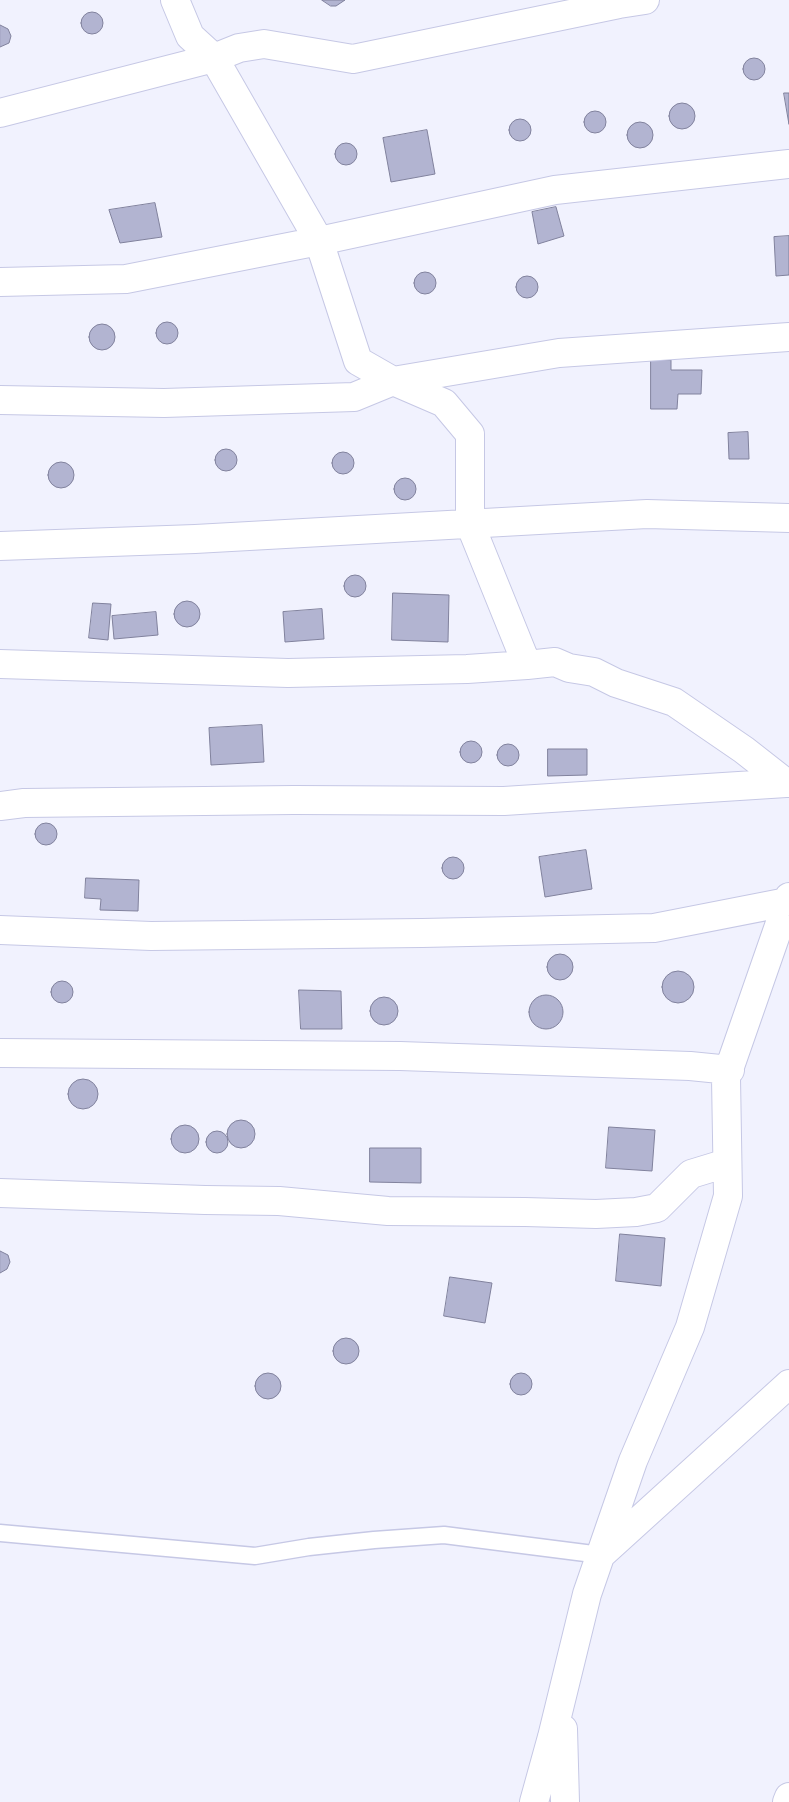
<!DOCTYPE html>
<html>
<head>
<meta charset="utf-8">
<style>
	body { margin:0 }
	canvas { display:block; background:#f1f2fe }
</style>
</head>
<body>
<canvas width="789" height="1802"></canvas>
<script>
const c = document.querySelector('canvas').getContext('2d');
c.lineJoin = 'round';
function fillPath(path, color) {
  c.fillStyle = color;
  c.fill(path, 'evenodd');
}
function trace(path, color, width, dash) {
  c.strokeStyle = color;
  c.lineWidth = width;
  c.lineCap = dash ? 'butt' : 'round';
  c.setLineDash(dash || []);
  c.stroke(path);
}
const building = new Path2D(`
	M322,0h23l-9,6h-5z
	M81 23a11 11 0 1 1 22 0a11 11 0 1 1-22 0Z
	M0,25l8,4 3,7 -2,7 -9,4z
	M743 69a11 11 0 1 1 22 0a11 11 0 1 1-22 0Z
	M784,93h5v31z
	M669 116a13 13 0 1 1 26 0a13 13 0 1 1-26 0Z
	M584 122a11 11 0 1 1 22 0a11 11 0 1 1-22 0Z
	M509 130a11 11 0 1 1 22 0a11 11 0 1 1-22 0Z
	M627 135a13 13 0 1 1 26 0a13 13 0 1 1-26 0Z
	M427,130l8,44 -44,8 -8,-44z
	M335 154a11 11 0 1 1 22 0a11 11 0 1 1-22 0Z
	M155,203l7,34 -42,6 -11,-33z
	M556,207l8,29 -26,8 -6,-32z
	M789,236v39l-13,1 -2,-39z
	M414 283a11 11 0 1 1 22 0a11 11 0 1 1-22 0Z
	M516 287a11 11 0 1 1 22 0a11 11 0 1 1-22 0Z
	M156 333a11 11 0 1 1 22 0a11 11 0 1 1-22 0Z
	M89 337a13 13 0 1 1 26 0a13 13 0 1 1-26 0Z
	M651,360h20v10h31l-1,24h-23l-1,15h-26z
	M748,432l1,27h-20l-1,-26z
	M215 460a11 11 0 1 1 22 0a11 11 0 1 1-22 0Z
	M332 463a11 11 0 1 1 22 0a11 11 0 1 1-22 0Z
	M48 475a13 13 0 1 1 26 0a13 13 0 1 1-26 0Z
	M394 489a11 11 0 1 1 22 0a11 11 0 1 1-22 0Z
	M344 586a11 11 0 1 1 22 0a11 11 0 1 1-22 0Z
	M393,593l56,2 -1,47 -56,-2z
	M174 614a13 13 0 1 1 26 0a13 13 0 1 1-26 0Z
	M93,603l18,1 -3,36 -19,-2z
	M322,609l2,30 -39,3 -2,-30z
	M156,612l2,23 -44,4 -2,-23z
	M262,725l2,37 -53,3 -2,-37z
	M460 752a11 11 0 1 1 22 0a11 11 0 1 1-22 0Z
	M497 755a11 11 0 1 1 22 0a11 11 0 1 1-22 0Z
	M548,749h39v26l-39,1z
	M35 834a11 11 0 1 1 22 0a11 11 0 1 1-22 0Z
	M586,850l6,39 -47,8 -6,-40z
	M442 868a11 11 0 1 1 22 0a11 11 0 1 1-22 0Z
	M86,878l53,2 -1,31 -38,-1 1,-11 -16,-1z
	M547 967a13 13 0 1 1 26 0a13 13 0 1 1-26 0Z
	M662 987a16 16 0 1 1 32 0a16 16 0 1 1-32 0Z
	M51 992a11 11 0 1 1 22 0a11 11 0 1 1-22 0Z
	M299,990l42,1 1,38h-41z
	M529 1012a17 17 0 1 1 34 0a17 17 0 1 1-34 0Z
	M370 1011a14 14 0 1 1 28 0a14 14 0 1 1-28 0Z
	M68 1094a15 15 0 1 1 30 0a15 15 0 1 1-30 0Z
	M227 1134a14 14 0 1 1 28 0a14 14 0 1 1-28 0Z
	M171 1139a14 14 0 1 1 28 0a14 14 0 1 1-28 0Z
	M609,1127l46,3 -3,41 -46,-3z
	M206 1142a11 11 0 1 1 22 0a11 11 0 1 1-22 0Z
	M370,1148h51v35l-51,-1z
	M620,1234l45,4 -4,48 -45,-5z
	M0,1251l8,4 2,7 -3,7 -7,4z
	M450,1277l42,6 -7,40 -41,-7z
	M333 1351a13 13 0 1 1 26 0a13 13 0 1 1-26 0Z
	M510 1384a11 11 0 1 1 22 0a11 11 0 1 1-22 0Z
	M255 1386a13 13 0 1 1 26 0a13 13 0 1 1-26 0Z`);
const service = new Path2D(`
	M0,1533l255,23 54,-9 65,-7 70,-5 157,20`);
const minor = new Path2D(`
	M175,0l15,36 24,22 105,183 39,120 35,20 51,22 26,31v90l57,141 28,-3 14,6 25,4 22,11 58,19 70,48 42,33h3
	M0,113l214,-55 25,-10 25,-4 89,15 266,-55 26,-4
	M0,282l126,-3 193,-38 236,-51 234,-26
	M0,400l164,3 190,-6 39,-16 166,-28 230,-16
	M0,546l195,-7 452,-25 142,4
	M0,664l288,9 179,-4 60,-4
	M0,806l24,-3 270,-3 210,1 282,-18
	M0,930l151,6 271,-3 232,-5 133,-26
	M0,1053l400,3 290,10 40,4
	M0,1193l205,7 74,1 109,10 137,1 71,2 40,-2 21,-4 34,-34 36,-11
	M603,1553l186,-169
	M563,1729l2,73
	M534,1802l18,-65 35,-143 46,-133 57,-134 38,-131 -2,-118 63,-181
	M787,1802l2,-5`);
fillPath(building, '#b2b4d1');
trace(building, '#81829d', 1);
trace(service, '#c6c8e5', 19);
trace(minor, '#c6c8e5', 30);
trace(service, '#fff', 16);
trace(minor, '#fff', 28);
</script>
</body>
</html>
